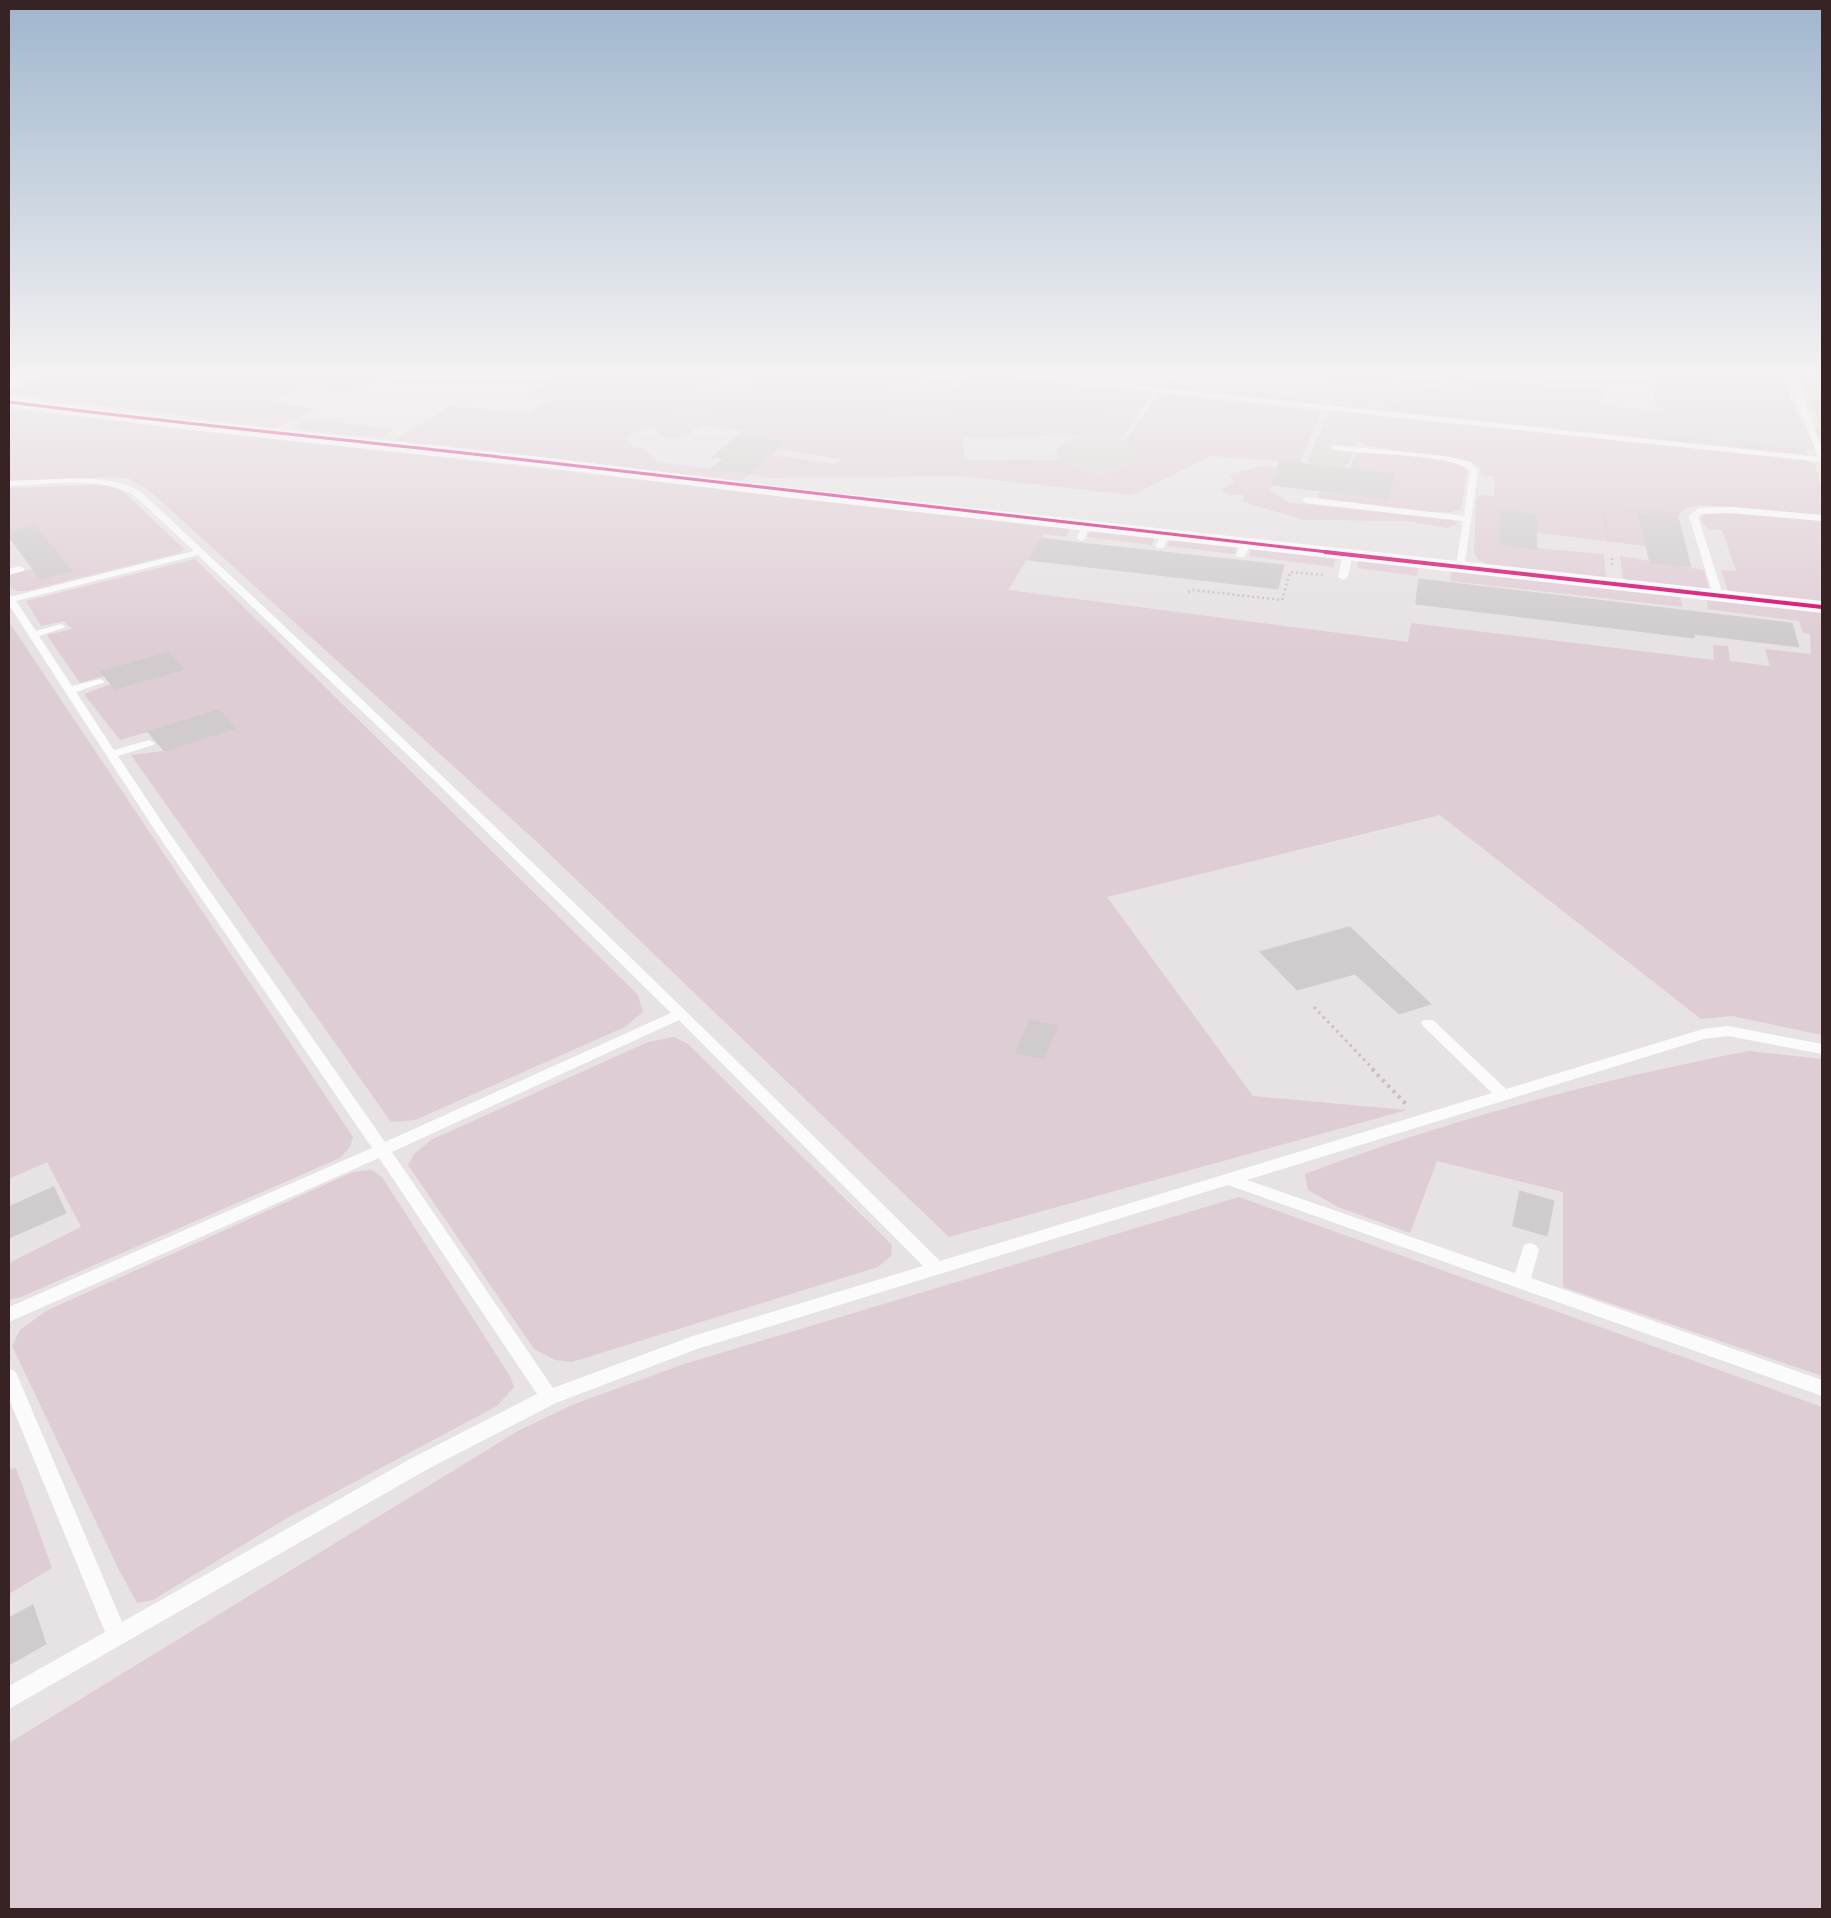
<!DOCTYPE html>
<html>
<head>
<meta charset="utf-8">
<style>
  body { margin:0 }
  #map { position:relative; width:1831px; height:1918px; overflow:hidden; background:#e7e2e3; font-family:"Space Grotesk",sans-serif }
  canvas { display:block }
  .frame { position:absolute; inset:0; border:10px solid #372323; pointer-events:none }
</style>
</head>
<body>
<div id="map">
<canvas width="1831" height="1918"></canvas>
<div class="frame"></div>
</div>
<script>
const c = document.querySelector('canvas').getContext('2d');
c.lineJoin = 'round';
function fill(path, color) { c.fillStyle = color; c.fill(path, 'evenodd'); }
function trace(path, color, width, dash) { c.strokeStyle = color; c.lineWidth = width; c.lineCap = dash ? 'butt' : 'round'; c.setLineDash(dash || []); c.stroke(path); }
const green = new Path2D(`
  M 39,376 L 386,376 L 348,394 L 306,390 L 274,399 L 284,404 L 316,409 L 276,428 L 9,394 L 9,390 Z
  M 555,376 L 720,376 L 653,427 L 641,429 L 625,438 L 633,447 L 644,448 L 658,462 L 750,474 L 772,455 L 835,464 L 842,459 L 778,450 L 787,442 L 738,436 L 744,431 L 697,424 L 759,376 L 927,376 L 912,390 L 897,393 L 886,402 L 900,410 L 898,412 C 916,414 939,416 953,402 L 950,397 L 954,395 L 949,393 L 966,376 L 1002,376 L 1125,389 L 1092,435 L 963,438 L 965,460 L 1071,459 L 1084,463 L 1102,465 L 1117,463 L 1127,458 L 1128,454 L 1121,447 L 1159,393 L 1322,411 L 1299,463 L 1211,456 L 1132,495 L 958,476 L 769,478 L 750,474 L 742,481 L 395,440 L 449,406 L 529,413 L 548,400 L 521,397 Z
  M 1289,376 L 1399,376 C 1386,394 1308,385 1289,376 Z
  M 1447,376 L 1602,389 L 1605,396 C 1599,402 1594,405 1585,407 C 1560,410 1463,401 1444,386 Z
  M 1654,376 L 1782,376 L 1804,431 C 1767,428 1683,428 1655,405 Z
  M 1799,376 L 1819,376 L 1822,384 L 1822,430 Z
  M 1194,383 L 1301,394 L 1326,405 L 1165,389 L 1171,385 Z
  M 1400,405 L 1804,445 L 1808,455 L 1365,409 Z
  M 9,409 L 1071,528 L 1066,537 L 1043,534 L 1008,590 L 1408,642 L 1411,623 L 1714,660 L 1713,645 L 1728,646 L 1730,661 L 1770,666 L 1765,649 L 1811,654 L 1810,634 L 1803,633 L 1799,621 L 1708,609 L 1706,597 L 1822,611 L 1822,1035 L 1732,1016 L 1701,1019 L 1440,815 L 1107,897 L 1253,1096 L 1407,1110 L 949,1237 L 537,842 L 152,493 L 130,479 L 113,477 L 9,481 Z
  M 1366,415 L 1803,459 L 1815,464 L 1822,491 L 1822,515 L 1703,505 C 1693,506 1683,507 1678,517 L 1640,513 L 1646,546 L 1537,533 L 1536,514 L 1501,510 L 1500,545 L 1604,554 L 1606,577 L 1487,564 L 1478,560 L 1474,553 L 1476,499 L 1481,495 L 1494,496 L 1495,477 L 1481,475 L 1479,466 L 1461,459 L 1366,446 L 1358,440 L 1361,418 Z
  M 309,419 L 395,429 L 381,438 L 292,429 Z
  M 1364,452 L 1452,460 L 1463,465 L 1467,471 L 1461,510 L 1450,512 L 1430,512 L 1317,500 L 1319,492 L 1389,498 L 1394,474 L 1350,469 L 1355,454 Z
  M 1264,466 L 1277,467 L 1271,485 L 1271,491 L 1289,502 L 1452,520 L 1459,523 L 1447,528 L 1406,521 L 1304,520 L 1243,502 L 1244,495 L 1229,495 L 1220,490 L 1234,482 L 1229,474 Z
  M 93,485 L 109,486 L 123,491 L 184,549 L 180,553 L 27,591 L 16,591 L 11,588 L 9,575 L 32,569 L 72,571 L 36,526 L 9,532 L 9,488 Z
  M 1715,512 L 1822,521 L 1822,602 L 1728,591 L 1721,570 L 1736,571 L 1722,530 L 1708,529 L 1701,521 L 1703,514 Z
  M 1091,529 L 1155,536 L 1152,545 L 1087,537 Z
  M 1171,537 L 1237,545 L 1235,554 L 1167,546 Z
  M 1252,547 L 1336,557 L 1333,567 L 1249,556 Z
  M 1620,556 L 1704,570 L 1709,589 L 1623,579 Z
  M 195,559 L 638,995 L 643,1012 L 625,1027 L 415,1120 L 391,1122 L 131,755 L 164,751 L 148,732 L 120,740 L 84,694 L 111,684 L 104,676 L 80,683 L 47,635 L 72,629 L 64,621 L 41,626 L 26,601 Z
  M 1359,559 L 1418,567 L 1417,576 L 1357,568 Z
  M 1451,571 L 1680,597 L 1683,607 L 1450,581 Z
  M 9,622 L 353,1137 L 350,1147 L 340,1158 L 21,1297 L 9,1300 L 9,1263 L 81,1227 L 47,1162 L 9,1179 Z
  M 674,1037 L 688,1044 L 892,1245 L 891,1256 L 878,1267 L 572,1362 L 555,1360 L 534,1349 L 408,1165 L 414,1154 L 431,1140 L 648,1042 Z
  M 1749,1051 L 1822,1059 L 1822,1376 L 1563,1287 L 1563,1192 L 1437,1161 L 1410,1233 L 1338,1207 L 1308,1190 L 1305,1174 C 1448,1120 1598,1080 1749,1051 Z
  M 372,1170 L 382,1177 L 510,1376 L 514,1387 L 497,1406 L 287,1518 L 153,1600 L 137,1603 L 119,1570 L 12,1346 L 20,1330 L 46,1311 L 353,1172 Z
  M 1239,1197 L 1822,1407 L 1822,1909 L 9,1909 L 9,1743 L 518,1431 L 572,1405 L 681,1365 Z
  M 16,1468 L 52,1568 L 9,1594 L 9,1469 Z`);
const taxiway = new Path2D(`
  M 717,376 L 758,376 L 753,384 L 688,435 L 674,439 L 660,435 L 654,427 L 660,419 Z
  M 1128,376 L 1165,376 L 1121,440 C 1130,443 1135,446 1139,455 C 1120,482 1073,479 1055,453 C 1069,433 1069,444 1083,435 C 1092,429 1120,387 1128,376 Z
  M 1186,376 L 1314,376 L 1822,427 L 1822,451 L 1371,404 L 1350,460 L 1344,469 L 1329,473 L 1314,469 L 1308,460 L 1334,401 L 1204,387 L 1191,384 Z
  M 922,384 L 953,390 L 960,403 C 944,427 896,428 879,404 L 890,389 Z`);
const building = new Path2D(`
  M 738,436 L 786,442 L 750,474 L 710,469 L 723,459 L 712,457 Z
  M 1280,461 L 1299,463 L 1394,474 L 1389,499 L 1271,485 Z
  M 1501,510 L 1536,514 L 1537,549 L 1500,545 Z
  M 1639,513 L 1678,517 L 1691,567 L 1652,563 L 1649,559 Z
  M 36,526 L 72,571 L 40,579 L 9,537 L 9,532 Z
  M 1041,538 L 1081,543 L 1284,565 L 1278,589 L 1028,560 Z
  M 1419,579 L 1792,623 L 1799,647 L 1694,634 L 1694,638 L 1416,604 Z
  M 168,653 L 184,669 L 115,689 L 101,672 Z
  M 219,710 L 236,728 L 164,751 L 148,732 Z
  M 1350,927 L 1431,1004 L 1399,1014 L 1355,974 L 1297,990 L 1260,952 Z
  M 1030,1020 L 1057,1026 L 1044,1059 L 1016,1053 Z
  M 54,1187 L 66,1213 L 9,1238 L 9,1207 Z
  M 1520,1191 L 1554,1201 L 1547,1236 L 1513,1226 Z
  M 33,1605 L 46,1644 L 9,1665 L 9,1618 Z`);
const pathFar3 = new Path2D(`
  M 1608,541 L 1604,516 L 1636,510 L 1678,514`);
const pathFar2 = new Path2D(`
  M 1612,558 L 1612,565
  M 1188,592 L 1193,590 L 1282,600 L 1290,572 L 1325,575`);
const pathFar1 = new Path2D(`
  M 1314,1007 L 1374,1070`);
const path = new Path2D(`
  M 1372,1069 L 1407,1105`);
const service = new Path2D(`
  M 20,376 L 30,376 L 9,385 L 9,381 Z
  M 1025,376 L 1049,376 L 1818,457 L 1787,376 L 1795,376 L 1822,448 L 1822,462 L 1029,378 Z
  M 1334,445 L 1445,456 L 1471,462 L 1478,471 L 1464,568 L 1456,566 L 1463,521 L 1306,503 L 1302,500 L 1306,497 L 1464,516 L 1470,471 C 1454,453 1359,455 1331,449 L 1330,447 Z
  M 57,479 C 86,478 114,478 140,491 C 412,744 677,1000 940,1261 L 1492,1093 L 1423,1026 L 1421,1023 L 1423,1020 L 1433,1020 L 1506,1089 L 1703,1029 L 1728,1026 L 1822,1044 L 1822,1054 L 1728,1036 L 1704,1039 L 1247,1180 L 1515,1273 L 1524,1245 L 1530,1243 L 1536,1245 L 1539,1250 L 1531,1278 L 1822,1380 L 1822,1396 L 1228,1185 L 697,1349 L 556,1403 L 426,1470 L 9,1709 L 9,1686 L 105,1632 L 9,1399 L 9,1369 L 16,1372 L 18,1377 L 122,1622 L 412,1458 L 537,1394 L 379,1158 L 9,1322 L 9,1307 L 372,1148 L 156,832 L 9,605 L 9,595 L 13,596 L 194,551 L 134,495 C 96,475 50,485 9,486 L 9,481 ZM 198,555 L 436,782 L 671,1013 L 385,1142 L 168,831 L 118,756 L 153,745 L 155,743 L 149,740 L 114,750 L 76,692 L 105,682 L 100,679 L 72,686 L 39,636 L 66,627 L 61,624 L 36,631 L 16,601 ZM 679,1020 L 923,1266 L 693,1336 L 553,1388 L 392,1152 Z
  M 1732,507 L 1822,515 L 1822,521 L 1732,513 L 1701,514 L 1698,517 L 1723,595 L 1718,598 L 1713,595 L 1689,516 L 1699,508 Z
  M 1083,523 L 1090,525 L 1085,538 L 1081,541 L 1077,538 Z
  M 1164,531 L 1171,533 L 1163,548 L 1157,548 L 1155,546 Z
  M 1244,540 L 1252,542 L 1244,557 L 1238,557 L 1236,555 Z
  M 1348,550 L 1353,553 L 1348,577 L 1343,580 L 1338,577 L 1343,553 Z
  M 20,566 L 25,569 L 23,571 L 9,575 L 9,569 Z`);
const minor = new Path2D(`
  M 9,398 L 189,420 L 541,457 L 792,488 L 1822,601 L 1822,613 L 792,498 L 541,467 L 189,430 L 9,406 Z`);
const cyclewayFar1 = new Path2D(`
  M 9,402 C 187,425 365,441 543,462 C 807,493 1071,524 1336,553`);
const cycleway = new Path2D(`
  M 1325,552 L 1822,607`);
fill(green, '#dfcdd5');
fill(taxiway, '#d8d4d4');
fill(building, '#d0cbcc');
trace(building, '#d0cbcc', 1);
trace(pathFar3, '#c7c0c0', 2, [1, 2.5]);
trace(pathFar2, '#c7c0c0', 2.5, [2, 3]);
trace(pathFar1, '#c7c0c0', 3, [2.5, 4]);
trace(path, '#c7c0c0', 4, [3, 4.5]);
fill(service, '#fbfbfb');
fill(minor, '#fbfbfb');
trace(cyclewayFar1, '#d6006c', 3);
trace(cycleway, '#d6006c', 4);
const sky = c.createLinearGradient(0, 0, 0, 644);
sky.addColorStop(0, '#9fb6ce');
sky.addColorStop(0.58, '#f4f2f2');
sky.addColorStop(1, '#f4f2f200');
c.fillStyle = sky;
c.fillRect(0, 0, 1831, 644);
</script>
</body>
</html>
